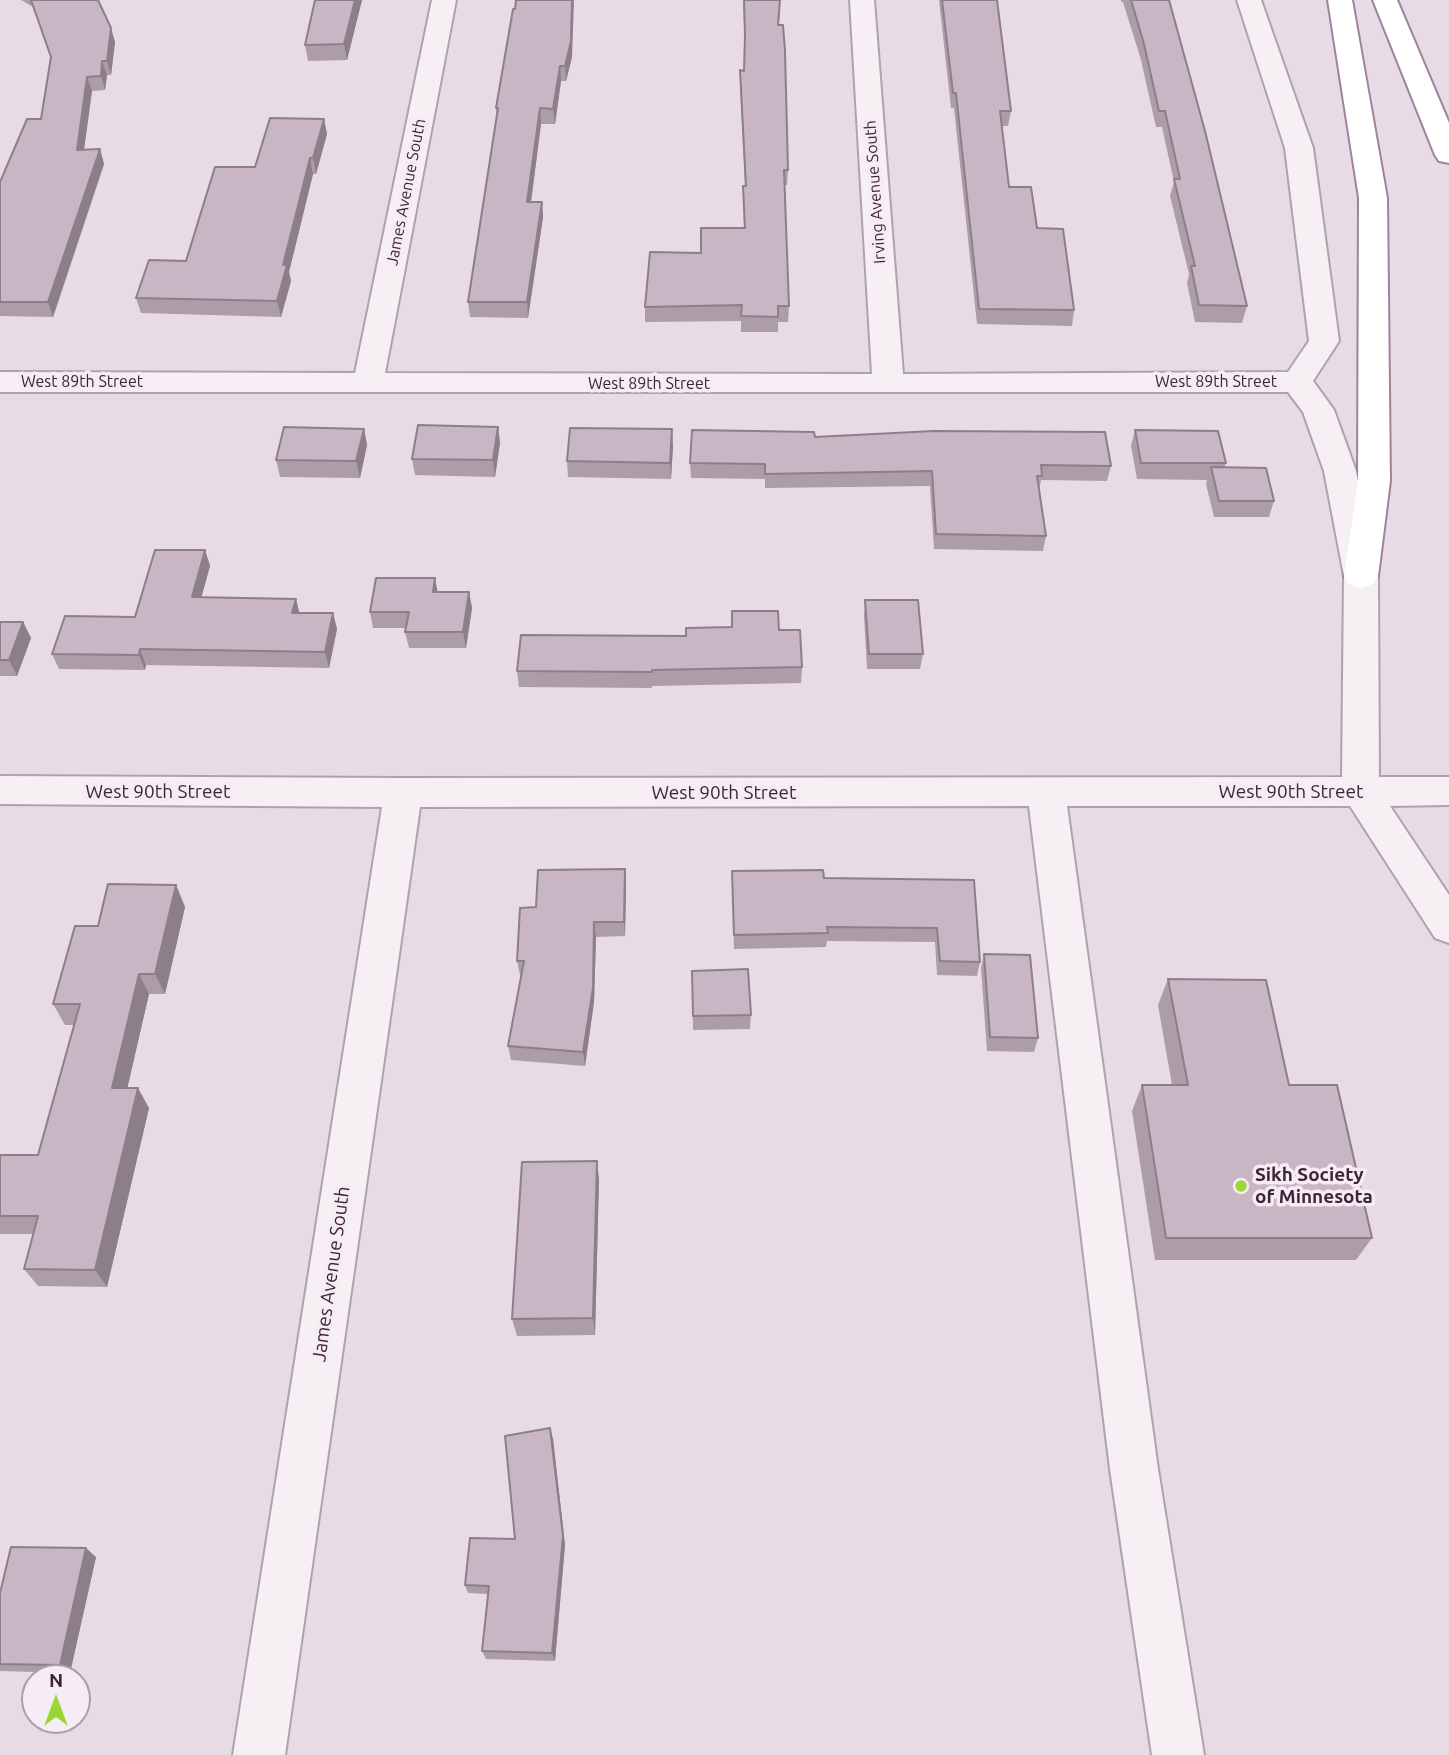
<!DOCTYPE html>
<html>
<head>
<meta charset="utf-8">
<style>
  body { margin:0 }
  #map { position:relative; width:1449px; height:1755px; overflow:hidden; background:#e7dce6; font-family:Ubuntu,sans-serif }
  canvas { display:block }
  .north { position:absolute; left:21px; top:1664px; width:70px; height:70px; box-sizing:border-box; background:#f5ecf4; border:2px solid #ac9caa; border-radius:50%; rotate:0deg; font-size:19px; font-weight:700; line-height:28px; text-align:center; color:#3f253a }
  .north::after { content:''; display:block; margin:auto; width:24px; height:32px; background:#99d737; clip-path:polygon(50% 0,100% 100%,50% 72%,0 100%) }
</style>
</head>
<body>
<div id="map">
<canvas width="1449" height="1755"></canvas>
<div class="north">N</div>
</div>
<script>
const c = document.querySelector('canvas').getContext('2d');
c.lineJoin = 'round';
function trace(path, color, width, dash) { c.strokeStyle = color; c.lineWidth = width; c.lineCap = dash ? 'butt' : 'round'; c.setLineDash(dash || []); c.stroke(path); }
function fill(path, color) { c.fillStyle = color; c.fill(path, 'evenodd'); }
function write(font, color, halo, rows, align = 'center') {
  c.font = font + ' Ubuntu,sans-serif'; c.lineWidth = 7; c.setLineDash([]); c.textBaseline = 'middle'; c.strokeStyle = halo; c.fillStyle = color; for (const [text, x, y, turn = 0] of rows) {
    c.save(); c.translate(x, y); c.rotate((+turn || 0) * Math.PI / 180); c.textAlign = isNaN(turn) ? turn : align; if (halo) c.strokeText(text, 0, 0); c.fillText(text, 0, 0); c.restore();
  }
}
const minor = new Path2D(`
  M 432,0 L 456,0 L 385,373 L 872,374 L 850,0 L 874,0 L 903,374 L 1288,372 L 1309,341 L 1285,148 L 1237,0 L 1261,0 L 1313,148 L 1339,341 L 1313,381 L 1334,410 L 1356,471 L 1378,576 L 1379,777 L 1449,777 L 1449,805 L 1390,806 L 1449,895 L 1449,943 L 1435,938 L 1350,806 L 1067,806 L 1158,1469 L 1204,1755 L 1152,1755 L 1110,1469 L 1029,806 L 420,807 L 285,1755 L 233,1755 L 382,807 L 0,804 L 0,776 L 403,778 L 1342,777 L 1344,576 L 1324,471 L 1303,412 L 1288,392 L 0,392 L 0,372 L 355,373 Z`);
const highway = new Path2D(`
  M 1328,0 L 1352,0 L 1387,198 L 1390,481 L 1378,576 L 1373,584 L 1361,588 L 1349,584 L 1344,576 L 1358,481 L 1359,198 Z
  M 1373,0 L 1397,0 L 1449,123 L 1449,163 L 1439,161 L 1435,155 Z`);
const wall = new Path2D(`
  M 21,0 L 98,0 L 115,42 L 111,75 L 107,75 L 105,90 L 92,91 L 84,149 L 100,149 L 104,164 L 53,317 L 0,316 L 0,182 L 41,119 L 51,58 L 33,7 Z
  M 315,0 L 362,0 L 347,60 L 308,61 L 305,45 Z
  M 743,0 L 780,0 L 779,25 L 788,170 L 787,185 L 784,185 L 789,306 L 788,322 L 778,322 L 778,332 L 741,332 L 741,321 L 645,322 L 645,307 L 701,253 L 744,228 L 743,186 L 745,186 L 740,86 L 740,70 L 744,71 L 745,45 Z
  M 939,0 L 997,0 L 1011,111 L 1008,126 L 1002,126 L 1009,187 L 1037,228 L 1074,310 L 1072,326 L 977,324 L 954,108 L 951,108 Z
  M 1121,0 L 1169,0 L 1247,306 L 1242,323 L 1195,322 L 1187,283 L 1189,274 L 1170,196 L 1174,182 L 1162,127 L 1156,127 L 1141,60 L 1123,2 L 1121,2 Z
  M 572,57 L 566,81 L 561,81 L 555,124 L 541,124 L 531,202 L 542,202 L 543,217 L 528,318 L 470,317 L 468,302 L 497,117 L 496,108 Z
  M 324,119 L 327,134 L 316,174 L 313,174 L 289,272 L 291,281 L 281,317 L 141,313 L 136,298 L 186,261 L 255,167 Z
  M 498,427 L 500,443 L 495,477 L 415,475 L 412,459 Z
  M 364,429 L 367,445 L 360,478 L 280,477 L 276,460 Z
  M 1135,430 L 1226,463 L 1224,468 L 1274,501 L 1269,517 L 1214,517 L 1206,484 L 1207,480 L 1137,479 L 1131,446 Z
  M 815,437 L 1111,466 L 1107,481 L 1041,480 L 1039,491 L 1046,536 L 1043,551 L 934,549 L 930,486 L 765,488 L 765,479 L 691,478 L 690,463 Z
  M 673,446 L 671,479 L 568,477 L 567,461 Z
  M 205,550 L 210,566 L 201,598 L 299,613 L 333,613 L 337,629 L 329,668 L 146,665 L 145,670 L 59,669 L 52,654 L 135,617 Z
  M 438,592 L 469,592 L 472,608 L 466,648 L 409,648 L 405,632 L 406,628 L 373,628 L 370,612 Z
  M 865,600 L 923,654 L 920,669 L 867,669 L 864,616 Z
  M 732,611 L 779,630 L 802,667 L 801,683 L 652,686 L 652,688 L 519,687 L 517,671 L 686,636 L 732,627 Z
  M 0,622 L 23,622 L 31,638 L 17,676 L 0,676 Z
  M 625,869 L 626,884 L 625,936 L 596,937 L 594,1002 L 585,1066 L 511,1060 L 508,1046 L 521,975 L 520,975 L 517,961 L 536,907 Z
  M 824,878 L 974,880 L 980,962 L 977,976 L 937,975 L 935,942 L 827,941 L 826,947 L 734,949 L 732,886 Z
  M 176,885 L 185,907 L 165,994 L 149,994 L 127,1088 L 149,1108 L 107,1287 L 38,1286 L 24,1269 L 33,1234 L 0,1234 L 0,1155 L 38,1155 L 74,1025 L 65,1025 L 53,1004 L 98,926 Z
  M 984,954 L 1038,1038 L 1034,1052 L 987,1051 L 981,968 Z
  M 692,971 L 751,1015 L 750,1029 L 693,1030 Z
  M 1168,979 L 1289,1085 L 1372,1238 L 1356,1260 L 1155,1260 L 1132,1111 L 1142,1085 L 1172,1085 L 1158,1005 Z
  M 599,1179 L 595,1335 L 517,1336 L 512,1319 Z
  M 550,1428 L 553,1439 L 565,1545 L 555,1661 L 486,1659 L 482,1651 L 488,1594 L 468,1593 L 465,1585 L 515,1539 Z
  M 96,1557 L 70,1673 L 0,1671 L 0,1593 Z`);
const shadedWall = new Path2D(`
  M 355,0 L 362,0 L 347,60 L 344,44 Z
  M 572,0 L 574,0 L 572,57 L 566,81 L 565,66 Z
  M 111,28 L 115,42 L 111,75 L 107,61 Z
  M 102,61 L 107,75 L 105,90 L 101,76 Z
  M 560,66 L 561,81 L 555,124 L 553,109 Z
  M 87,77 L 92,91 L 82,164 L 77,150 Z
  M 540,108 L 541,124 L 529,217 L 527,202 Z
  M 324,119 L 327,134 L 316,174 L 313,158 Z
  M 100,149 L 104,164 L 53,317 L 48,302 Z
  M 310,158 L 313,174 L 289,272 L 291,281 L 281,317 L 277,301 L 283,265 Z
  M 542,202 L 543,217 L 528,318 L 527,302 Z
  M 498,427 L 500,443 L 495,477 L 493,460 Z
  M 364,429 L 367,445 L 360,478 L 356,461 Z
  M 672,429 L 673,446 L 671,479 L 670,463 Z
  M 205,550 L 210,566 L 197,613 L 192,597 Z
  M 435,578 L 438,594 L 433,592 Z
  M 469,592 L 472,608 L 466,648 L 463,632 Z
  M 296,599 L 300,615 L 292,613 Z
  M 333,613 L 337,629 L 329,668 L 325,652 Z
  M 23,622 L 31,638 L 17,676 L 9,660 Z
  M 140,649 L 146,665 L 145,670 L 139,655 Z
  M 625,869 L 626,884 L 625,936 L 624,922 Z
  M 176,885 L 185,907 L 165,994 L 155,974 Z
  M 594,922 L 596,937 L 594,1002 L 585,1066 L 583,1052 Z
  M 139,974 L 149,994 L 123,1107 L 112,1088 Z
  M 138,1088 L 149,1108 L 107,1287 L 95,1270 Z
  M 597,1161 L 599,1179 L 595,1335 L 593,1318 Z
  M 550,1428 L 553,1439 L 565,1545 L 555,1661 L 552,1653 Z
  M 86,1548 L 96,1557 L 70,1673 L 60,1665 Z`);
const building = new Path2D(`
  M 31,0 L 98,0 L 111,28 L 107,61 L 102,61 L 101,76 L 87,77 L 77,150 L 100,149 L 48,302 L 0,302 L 0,182 L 27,119 L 41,119 L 51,57 Z
  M 315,0 L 355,0 L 344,44 L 305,45 Z
  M 516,0 L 572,0 L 571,41 L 565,66 L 560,66 L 553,109 L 540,108 L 527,202 L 542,202 L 527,302 L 468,302 L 498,108 L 496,108 L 513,9 L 515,9 Z
  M 744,0 L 780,0 L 778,25 L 783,25 L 785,51 L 788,170 L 784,170 L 789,306 L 778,306 L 778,317 L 741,316 L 742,305 L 645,307 L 650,252 L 701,253 L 701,228 L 745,228 L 743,186 L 746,186 L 740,70 L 744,71 L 745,35 Z
  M 942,0 L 997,0 L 1011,111 L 1000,111 L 1009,187 L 1031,187 L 1037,228 L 1063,229 L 1074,310 L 979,309 L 956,93 L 953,93 Z
  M 1131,0 L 1169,0 L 1205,131 L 1247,306 L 1199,305 L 1191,266 L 1195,266 L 1174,179 L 1180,179 L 1165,111 L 1159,111 L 1144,44 Z
  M 270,118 L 324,119 L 313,158 L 310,158 L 283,265 L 287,265 L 277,301 L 136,298 L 149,260 L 186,261 L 215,167 L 255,167 Z
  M 418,425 L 498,427 L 493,460 L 412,459 Z
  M 284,427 L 364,429 L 356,461 L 276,460 Z
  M 570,428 L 672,429 L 670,463 L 567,461 Z
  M 692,430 L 814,432 L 815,437 L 934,431 L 1105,432 L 1111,466 L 1041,465 L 1042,476 L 1037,476 L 1046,536 L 936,534 L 932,471 L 765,474 L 765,464 L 690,463 Z
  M 1135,430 L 1218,431 L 1226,463 L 1141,463 Z
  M 1211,467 L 1266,468 L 1274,501 L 1219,501 Z
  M 155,550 L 205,550 L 192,597 L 296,599 L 292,613 L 333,613 L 325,652 L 140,649 L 139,655 L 52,654 L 65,616 L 135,617 Z
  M 376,578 L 435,578 L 433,592 L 469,592 L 463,632 L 405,632 L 409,612 L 370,612 Z
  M 865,600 L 918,600 L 923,654 L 869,654 Z
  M 732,611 L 778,611 L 779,630 L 800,630 L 802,667 L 652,670 L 652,672 L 517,671 L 521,635 L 686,636 L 686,628 L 732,627 Z
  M 0,622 L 23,622 L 9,660 L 0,660 Z
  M 625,869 L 624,922 L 594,922 L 593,988 L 583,1052 L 508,1046 L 524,961 L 517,961 L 520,908 L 536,907 L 538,870 Z
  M 823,870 L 824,878 L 974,880 L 980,962 L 940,961 L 937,928 L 827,927 L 828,933 L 734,935 L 732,871 Z
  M 108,884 L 176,885 L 155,974 L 139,974 L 112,1088 L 138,1088 L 95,1270 L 24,1269 L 38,1216 L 0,1216 L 0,1155 L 38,1155 L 80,1004 L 53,1004 L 75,926 L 98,926 Z
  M 984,954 L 1030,955 L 1038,1038 L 990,1037 Z
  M 748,969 L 751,1015 L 693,1016 L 692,971 Z
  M 1168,979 L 1266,980 L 1289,1085 L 1337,1085 L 1372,1238 L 1166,1238 L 1142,1085 L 1188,1085 Z
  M 597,1161 L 593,1318 L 512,1319 L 522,1162 Z
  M 550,1428 L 563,1536 L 552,1653 L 482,1651 L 489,1586 L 465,1585 L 470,1538 L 515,1539 L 505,1436 Z
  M 11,1547 L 86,1548 L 60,1665 L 0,1664 L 0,1593 Z`);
const markers = [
  [1241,1186,7,"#99d737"]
];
const farStreetnames = [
  ["James Avenue South",406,192,-79],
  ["Irving Avenue South",875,192,-94],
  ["West 89th Street",82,382],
  ["West 89th Street",1216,382],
  ["West 89th Street",649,384]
];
const streetNames = [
  ["West 90th Street",158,792],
  ["West 90th Street",1291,792],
  ["West 90th Street",724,793],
  ["James Avenue South",331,1274,-82]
];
const poiNames = [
  ["Sikh Society",1255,1175],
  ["of Minnesota",1255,1197]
];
trace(minor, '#b1a1af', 4);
trace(highway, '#9f839b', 4);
fill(minor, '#f6eff4');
fill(highway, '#fff');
fill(wall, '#ac9da9');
fill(shadedWall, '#8c7f8a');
fill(building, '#c8b6c5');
trace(building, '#8c7f8a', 2);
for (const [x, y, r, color] of markers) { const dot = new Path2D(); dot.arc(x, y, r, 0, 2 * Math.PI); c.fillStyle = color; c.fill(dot); trace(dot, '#f5ecf4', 2.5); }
write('16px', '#3f253a', '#f5ecf4', farStreetnames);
write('19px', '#3f253a', '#f5ecf4', streetNames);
write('bold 19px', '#3f253a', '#f5ecf4', poiNames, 'left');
</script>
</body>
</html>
